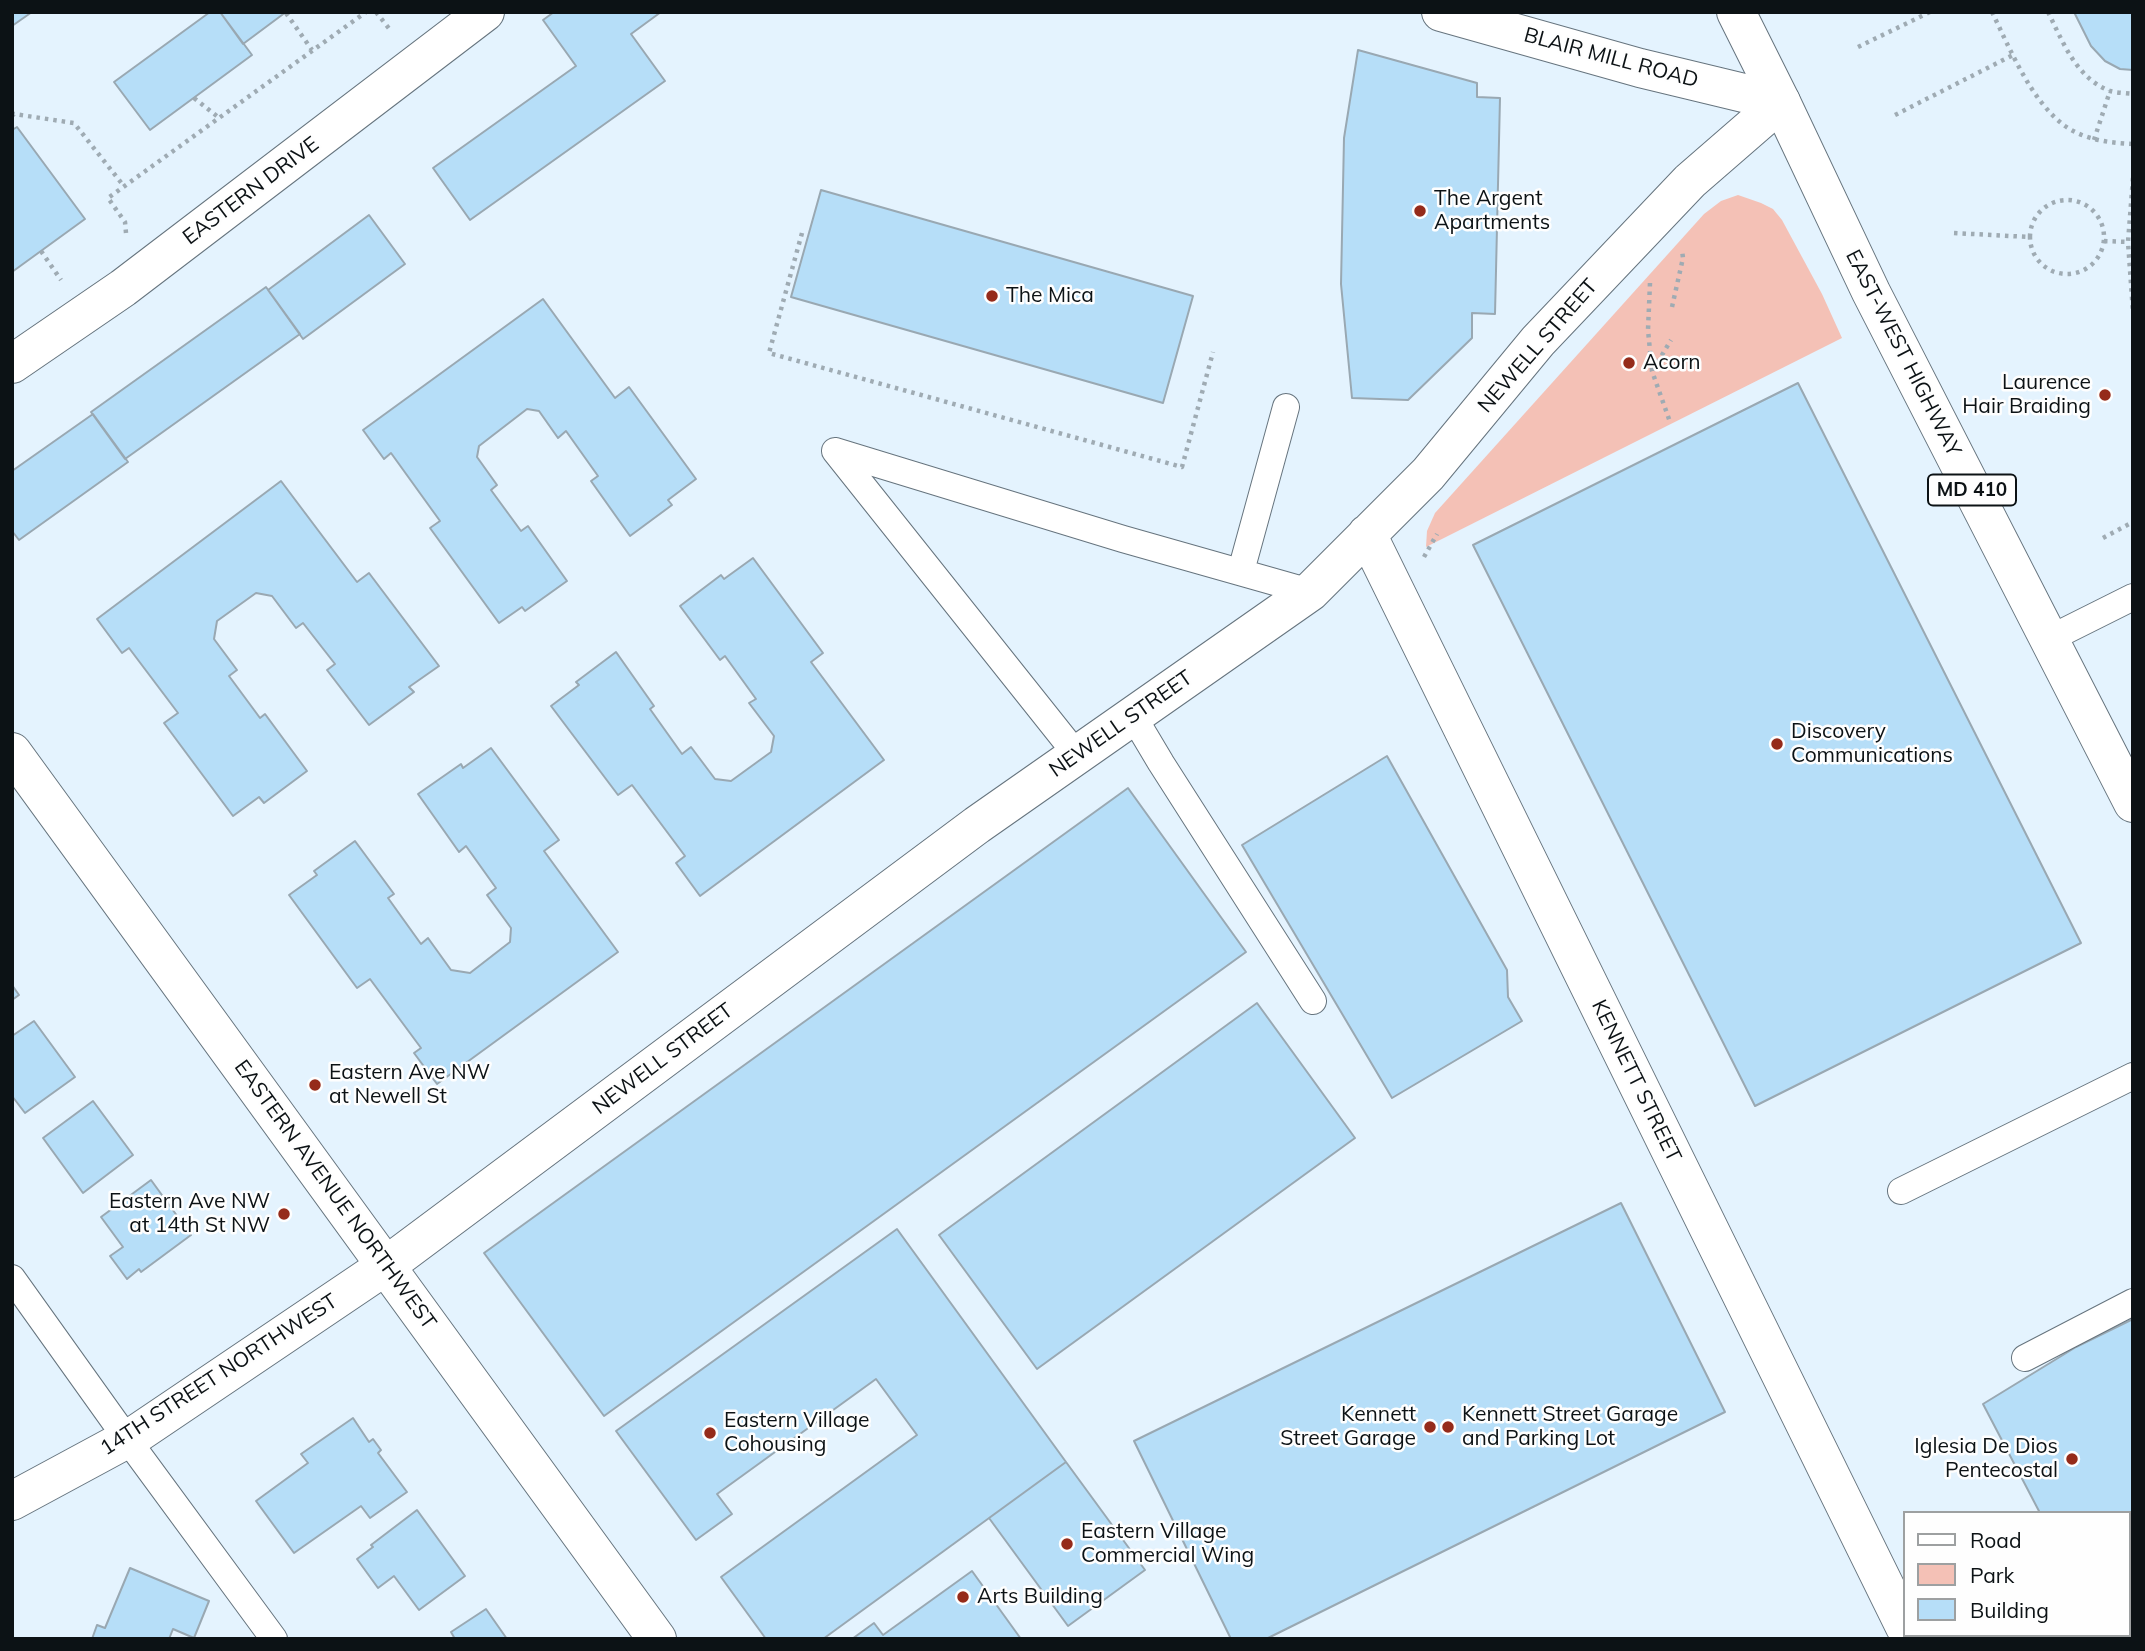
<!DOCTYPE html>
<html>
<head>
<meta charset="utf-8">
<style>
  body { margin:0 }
  #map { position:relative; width:2145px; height:1651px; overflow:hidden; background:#e4f3fe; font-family:Mulish,sans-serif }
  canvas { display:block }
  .frame { position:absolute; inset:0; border:14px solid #0c1215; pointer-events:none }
  .legend { position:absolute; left:1903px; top:1511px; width:228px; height:126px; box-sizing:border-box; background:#fefefe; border:2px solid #9da0a1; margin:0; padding:9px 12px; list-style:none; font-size:21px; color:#0c1215 }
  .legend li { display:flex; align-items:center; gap:14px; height:35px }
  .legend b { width:35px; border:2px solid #9da0a1 }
</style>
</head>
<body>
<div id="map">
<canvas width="2145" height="1651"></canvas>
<div class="frame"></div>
<ul class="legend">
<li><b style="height:9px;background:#fff"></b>Road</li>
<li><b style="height:19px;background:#f4c1b6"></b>Park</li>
<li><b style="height:19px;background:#b6def8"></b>Building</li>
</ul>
</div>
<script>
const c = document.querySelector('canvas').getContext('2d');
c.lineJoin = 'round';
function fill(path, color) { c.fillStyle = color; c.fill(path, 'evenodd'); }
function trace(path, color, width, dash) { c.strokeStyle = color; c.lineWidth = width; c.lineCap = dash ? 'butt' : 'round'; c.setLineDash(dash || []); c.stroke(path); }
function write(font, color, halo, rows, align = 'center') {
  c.font = font + ' Mulish,sans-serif'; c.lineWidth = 5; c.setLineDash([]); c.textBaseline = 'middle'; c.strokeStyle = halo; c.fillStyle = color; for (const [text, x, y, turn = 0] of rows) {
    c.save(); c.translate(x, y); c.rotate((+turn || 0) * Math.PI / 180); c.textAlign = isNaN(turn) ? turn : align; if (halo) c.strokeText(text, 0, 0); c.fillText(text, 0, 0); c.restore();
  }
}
const green = new Path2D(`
  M 1738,195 L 1761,203 L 1773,209 L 1782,220 L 1822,294 L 1842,338 L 1426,547 L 1427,531 L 1435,513 L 1704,214 L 1721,201 Z`);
const building = new Path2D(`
  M 12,12 L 32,12 L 12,26 Z
  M 210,12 L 220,12 L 252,55 L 150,130 L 114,82 Z
  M 220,12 L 286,12 L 243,44 Z
  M 554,12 L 661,12 L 631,34 L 665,81 L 470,220 L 433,168 L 576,66 L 543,20 Z
  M 2074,12 L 2133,12 L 2133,70 L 2120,69 L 2105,61 L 2091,46 Z
  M 1358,50 L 1477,83 L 1477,97 L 1500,98 L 1495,314 L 1472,313 L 1472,338 L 1408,400 L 1352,398 L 1341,284 L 1344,138 Z
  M 17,127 L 85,219 L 12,272 L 12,130 Z
  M 821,190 L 1193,296 L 1163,403 L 791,297 Z
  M 369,215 L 405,264 L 303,339 L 268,290 Z
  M 266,287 L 300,334 L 125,459 L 91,412 Z
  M 543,299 L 615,398 L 629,387 L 696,479 L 668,500 L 672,505 L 630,536 L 591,481 L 598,476 L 566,431 L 558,438 L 539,411 L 527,409 L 479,446 L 477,457 L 497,485 L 491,490 L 521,531 L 528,526 L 567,581 L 525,611 L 522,607 L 499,623 L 430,528 L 440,521 L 391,453 L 384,459 L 363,430 Z
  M 1798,383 L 2081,943 L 1755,1106 L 1473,545 Z
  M 93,414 L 128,462 L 19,540 L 12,531 L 12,471 Z
  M 281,481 L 357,582 L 369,573 L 439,666 L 409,687 L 414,692 L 369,725 L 327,670 L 335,664 L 303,623 L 296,628 L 272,596 L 256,593 L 217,621 L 214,639 L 237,670 L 229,676 L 260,718 L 265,714 L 307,771 L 264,803 L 259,797 L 233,816 L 164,723 L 178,713 L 129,648 L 122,653 L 97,619 Z
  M 753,558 L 823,653 L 811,662 L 884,760 L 700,896 L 676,863 L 685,856 L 632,785 L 618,795 L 551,706 L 579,685 L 576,682 L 616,652 L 654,706 L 650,709 L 682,754 L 691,747 L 715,779 L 731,781 L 771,752 L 774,736 L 749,703 L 756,699 L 725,656 L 720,660 L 680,606 L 721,575 L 724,579 Z
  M 491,748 L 559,840 L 544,851 L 618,952 L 437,1084 L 414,1053 L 421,1048 L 370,979 L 357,988 L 289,895 L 317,875 L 314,871 L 355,841 L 394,894 L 388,898 L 421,944 L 428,938 L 451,970 L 470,973 L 510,942 L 511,928 L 487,895 L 496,888 L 466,846 L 459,852 L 418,794 L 461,764 L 463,768 Z
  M 1387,756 L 1507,970 L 1508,997 L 1522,1021 L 1392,1098 L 1242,845 Z
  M 1128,788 L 1246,952 L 604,1416 L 484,1253 Z
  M 12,985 L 19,995 L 12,1000 Z
  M 1257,1003 L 1355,1138 L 1037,1369 L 939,1235 Z
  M 34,1021 L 75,1077 L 25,1113 L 12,1096 L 12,1036 Z
  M 93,1101 L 133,1155 L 83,1193 L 43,1138 Z
  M 151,1180 L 191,1235 L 141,1272 L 139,1269 L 127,1279 L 110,1256 L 123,1247 L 101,1217 Z
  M 1621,1203 L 1725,1412 L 1266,1639 L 1231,1639 L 1134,1441 Z
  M 897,1229 L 1066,1462 L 823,1639 L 766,1639 L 721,1577 L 917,1435 L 876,1379 L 717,1494 L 732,1514 L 696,1540 L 616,1431 Z
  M 2133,1319 L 2133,1546 L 2129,1549 L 2129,1513 L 2040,1513 L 1983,1404 L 2076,1347 Z
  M 353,1418 L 369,1442 L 373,1439 L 381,1450 L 378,1453 L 407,1492 L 370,1518 L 361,1506 L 294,1553 L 256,1501 L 308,1463 L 301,1454 Z
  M 1066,1462 L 1145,1570 L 1068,1626 L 989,1518 Z
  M 417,1510 L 465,1576 L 419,1610 L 394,1576 L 378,1588 L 357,1559 L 373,1547 L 371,1545 Z
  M 130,1568 L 209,1601 L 194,1638 L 173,1629 L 169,1639 L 92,1639 L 97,1625 L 105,1628 Z
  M 972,1571 L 1021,1639 L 852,1639 L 874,1623 L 883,1635 Z
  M 486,1609 L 507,1639 L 455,1639 L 451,1632 Z`);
const path = new Path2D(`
  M 376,12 L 391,31
  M 1992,12 C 2010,49 2031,101 2065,126 C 2085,140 2110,143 2133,144
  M 2048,12 C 2063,42 2076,78 2110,91 C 2117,93 2126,93 2133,94
  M 286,13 L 312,50
  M 1858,47 L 1930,12
  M 194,98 L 218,117
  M 1895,115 L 2013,55
  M 12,116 L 14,114 L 74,123 L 123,185
  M 2094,140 L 2110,91
  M 2133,178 L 2128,242 L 2133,312
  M2030 237a37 37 0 1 1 74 0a37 37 0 1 1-74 0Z
  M 126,233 L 125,222 L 108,198 L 366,12
  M 802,233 L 769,353 L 1182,467 L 1213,352
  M 1954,233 L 2029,237
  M 2104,241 L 2128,242
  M 41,251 L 61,280
  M 1650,283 L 1648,330 L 1652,371 L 1670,422
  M 1672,307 L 1683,258 L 1682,250
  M 1653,370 L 1671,340
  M 2103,538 L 2133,522
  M 1424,557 L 1437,534`);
const service = new Path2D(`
  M 835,451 L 1123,539 L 1310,592
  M 835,451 L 1077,755
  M 1241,571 L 1286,407
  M 2049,639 L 2133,597
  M 1133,716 L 1161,763 L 1313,1001
  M 1901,1191 L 2133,1076
  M 12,1278 L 127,1439 L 274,1639
  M 2025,1358 L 2133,1302`);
const minor = new Path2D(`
  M 12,364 L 123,288 L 485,12
  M 2131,1639 L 2133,1638`);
const tertiary = new Path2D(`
  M 1441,12 L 1640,68 L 1781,102
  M 1367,534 L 1905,1627
  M 12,752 L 657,1639
  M 12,1501 L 138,1433 L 387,1265 L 977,825 L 1310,592 L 1428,474 L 1538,341 L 1690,181 L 1781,102`);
const primary = new Path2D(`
  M 1736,12 L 1781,102 L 1871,292 L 2133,803`);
const markers = [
  [1420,211,7,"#952b1a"],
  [992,296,7,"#952b1a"],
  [1629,363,7,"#952b1a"],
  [2105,395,7,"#952b1a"],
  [1777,744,7,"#952b1a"],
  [315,1085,7,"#952b1a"],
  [284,1214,7,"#952b1a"],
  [1430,1427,7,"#952b1a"],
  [1448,1427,7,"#952b1a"],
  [710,1433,7,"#952b1a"],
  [2072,1459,7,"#952b1a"],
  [1067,1544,7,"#952b1a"],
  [963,1597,7,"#952b1a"]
];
const shields = [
  [1972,490,88]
];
const shieldNames = [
  ["MD 410",1972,490]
];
const streetNames = [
  ["BLAIR MILL ROAD",1611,58,15],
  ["EASTERN DRIVE",251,191,-37],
  ["NEWELL STREET",1538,346,-49],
  ["EAST-WEST HIGHWAY",1903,353,63],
  ["NEWELL STREET",1121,724,-35],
  ["NEWELL STREET",663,1059,-37],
  ["KENNETT STREET",1636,1081,64],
  ["EASTERN AVENUE NORTHWEST",335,1195,54],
  ["14TH STREET NORTHWEST",219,1375,-33]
];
const poiNames = [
  ["The Argent",1434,199],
  ["Apartments",1434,223],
  ["The Mica",1006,296],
  ["Acorn",1643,363],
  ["Laurence",2091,383,"right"],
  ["Hair Braiding",2091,407,"right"],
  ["Discovery",1791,732],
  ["Communications",1791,756],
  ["Eastern Ave NW",329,1073],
  ["at Newell St",329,1097],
  ["Eastern Ave NW",270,1202,"right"],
  ["at 14th St NW",270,1226,"right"],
  ["Kennett",1416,1415,"right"],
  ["Street Garage",1416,1439,"right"],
  ["Kennett Street Garage",1462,1415],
  ["and Parking Lot",1462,1439],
  ["Eastern Village",724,1421],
  ["Cohousing",724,1445],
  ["Iglesia De Dios",2058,1447,"right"],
  ["Pentecostal",2058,1471,"right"],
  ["Eastern Village",1081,1532],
  ["Commercial Wing",1081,1556],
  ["Arts Building",977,1597]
];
fill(green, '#f4c1b6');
fill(building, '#b6def8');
trace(building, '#99a8b2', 2);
trace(service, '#66747e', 28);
trace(minor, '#66747e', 40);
trace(tertiary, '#66747e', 40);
trace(primary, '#66747e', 40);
trace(path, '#9fabb3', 4.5, [3.5, 5]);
trace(service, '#fff', 26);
trace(minor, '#fff', 38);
trace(tertiary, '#fff', 38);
trace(primary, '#fff', 38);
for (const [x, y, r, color] of markers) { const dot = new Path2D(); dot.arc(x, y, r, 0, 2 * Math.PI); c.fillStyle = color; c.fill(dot); trace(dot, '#fefefe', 2.5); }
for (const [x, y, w] of shields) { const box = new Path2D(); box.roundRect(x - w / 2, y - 15.5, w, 31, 5); c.fillStyle = '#fefefe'; c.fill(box); trace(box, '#0c1215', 2); }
write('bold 19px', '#0c1215', null, shieldNames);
write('21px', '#0c1215', '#fefefe', streetNames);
write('21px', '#0c1215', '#fefefe', poiNames, 'left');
</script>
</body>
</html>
